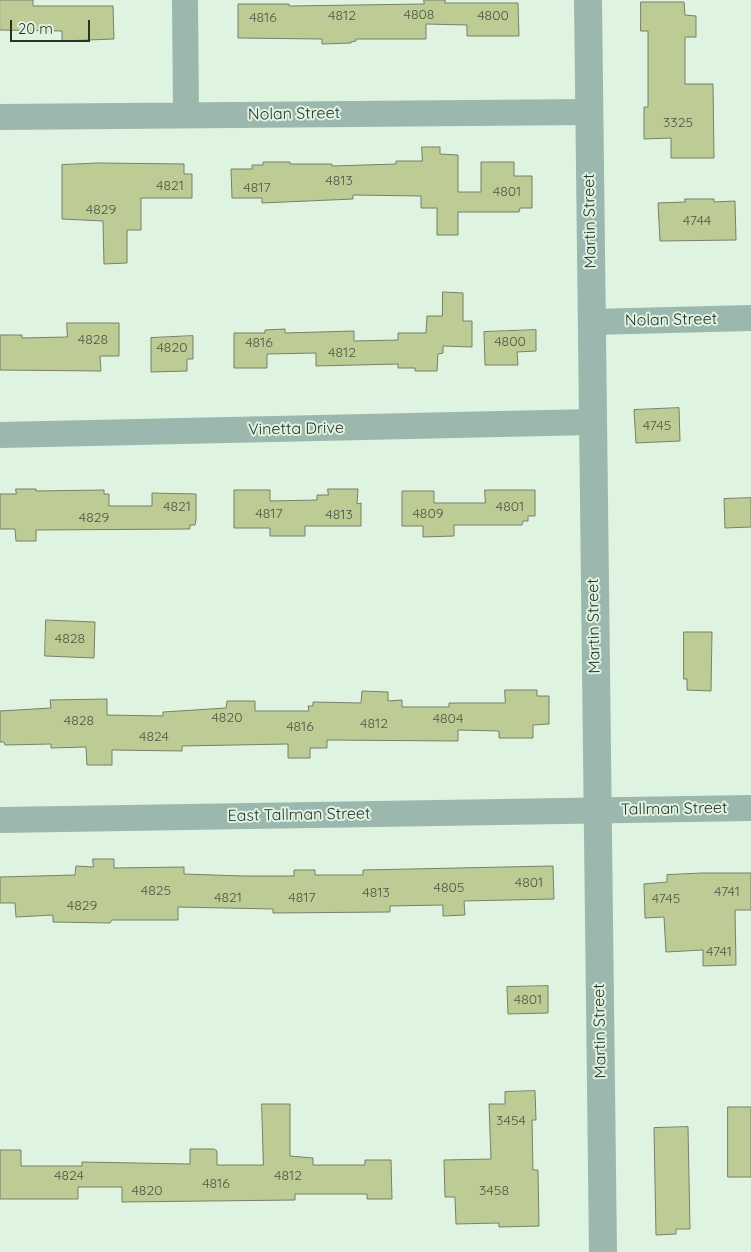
<!DOCTYPE html>
<html>
<head>
<meta charset="utf-8">
<style>
  body { margin:0 }
  #map { position:relative; width:751px; height:1252px; overflow:hidden; background:#dff4e0; font-family:Quicksand,sans-serif }
  canvas { display:block }
  .scale { position:absolute; left:10px; top:20px; width:80px; height:22px; box-sizing:border-box; border:2px solid #2a322b; border-top:0; padding-left:6px; font-size:15px; line-height:18px; white-space:nowrap; color:#2a322b; -webkit-text-stroke:4px #dff4e0; paint-order:stroke }
</style>
</head>
<body>
<div id="map">
<canvas width="751" height="1252"></canvas>
<div class="scale">20 m</div>
</div>
<script>
const c = document.querySelector('canvas').getContext('2d');
c.lineJoin = 'round';
function fill(path, color) { c.fillStyle = color; c.fill(path, 'evenodd'); }
function trace(path, color, width, dash) { c.strokeStyle = color; c.lineWidth = width; c.lineCap = dash ? 'butt' : 'round'; c.setLineDash(dash || []); c.stroke(path); }
function write(font, color, halo, rows, align = 'center') {
  c.font = font + ' Quicksand,sans-serif'; c.lineWidth = 4; c.setLineDash([]); c.textBaseline = 'middle'; c.strokeStyle = halo; c.fillStyle = color; for (const [text, x, y, turn = 0] of rows) {
    c.save(); c.translate(x, y); c.rotate((+turn || 0) * Math.PI / 180); c.textAlign = isNaN(turn) ? turn : align; if (halo) c.strokeText(text, 0, 0); c.fillText(text, 0, 0); c.restore();
  }
}
const building = new Path2D(`
  M 0,0 L 33,0 L 33,6 L 113,6 L 114,39 L 62,41 L 62,31 L 0,30 Z
  M 424,0 L 445,0 L 445,3 L 518,3 L 519,36 L 467,36 L 467,25 L 426,24 L 426,39 L 356,39 L 356,41 L 351,42 L 351,43 L 322,44 L 322,39 L 238,38 L 238,4 L 289,4 L 289,6 L 424,4 Z
  M 641,2 L 684,2 L 685,15 L 696,16 L 696,37 L 685,37 L 685,84 L 713,84 L 714,158 L 671,158 L 671,138 L 644,139 L 644,107 L 648,107 L 648,31 L 641,31 Z
  M 422,147 L 440,147 L 440,154 L 458,155 L 458,192 L 481,192 L 481,162 L 514,162 L 514,176 L 532,176 L 532,208 L 520,208 L 519,212 L 458,212 L 458,235 L 437,235 L 437,208 L 421,208 L 421,196 L 353,195 L 353,199 L 262,203 L 262,198 L 232,198 L 231,169 L 252,169 L 252,165 L 263,165 L 263,162 L 290,162 L 290,164 L 332,164 L 332,166 L 396,164 L 396,161 L 422,161 Z
  M 98,163 L 184,164 L 184,174 L 192,174 L 192,198 L 141,198 L 141,230 L 127,230 L 127,263 L 104,264 L 103,221 L 62,219 L 62,165 Z
  M 685,199 L 714,199 L 714,202 L 735,201 L 736,240 L 660,241 L 658,203 L 685,202 Z
  M 443,292 L 463,293 L 463,321 L 472,321 L 472,347 L 443,346 L 443,353 L 438,354 L 437,371 L 415,371 L 415,368 L 398,368 L 398,364 L 316,366 L 316,353 L 267,354 L 267,368 L 234,368 L 234,333 L 265,333 L 265,330 L 285,329 L 285,333 L 354,331 L 354,341 L 398,340 L 398,333 L 426,333 L 427,316 L 442,316 Z
  M 67,323 L 119,323 L 119,356 L 100,356 L 101,371 L 0,370 L 0,335 L 22,335 L 22,338 L 67,337 Z
  M 536,330 L 536,351 L 517,352 L 518,365 L 485,365 L 484,332 Z
  M 193,336 L 193,359 L 187,359 L 187,371 L 151,372 L 151,338 Z
  M 679,408 L 680,441 L 636,443 L 634,410 Z
  M 16,489 L 36,489 L 36,491 L 104,490 L 104,494 L 109,494 L 109,506 L 152,506 L 152,493 L 196,494 L 196,520 L 195,525 L 190,525 L 190,529 L 36,530 L 36,541 L 16,541 L 15,529 L 0,529 L 0,494 L 16,494 Z
  M 328,489 L 358,489 L 357,504 L 361,503 L 361,526 L 305,526 L 305,536 L 270,536 L 270,528 L 234,528 L 234,490 L 270,490 L 270,501 L 317,500 L 317,495 L 328,495 Z
  M 485,490 L 535,490 L 535,516 L 528,516 L 528,521 L 523,521 L 522,525 L 454,525 L 454,536 L 423,537 L 423,526 L 402,526 L 402,491 L 434,491 L 434,503 L 485,503 Z
  M 751,498 L 751,527 L 725,528 L 724,499 Z
  M 46,620 L 95,622 L 94,658 L 45,656 Z
  M 684,632 L 712,632 L 711,691 L 687,690 L 687,679 L 684,679 Z
  M 505,690 L 537,690 L 537,696 L 549,696 L 549,724 L 533,725 L 533,738 L 499,738 L 499,731 L 458,730 L 458,741 L 327,740 L 327,748 L 310,748 L 310,758 L 288,758 L 288,744 L 182,746 L 182,751 L 112,750 L 112,765 L 87,765 L 86,747 L 51,748 L 51,744 L 5,745 L 4,742 L 0,742 L 0,711 L 51,708 L 50,700 L 107,699 L 107,715 L 163,716 L 163,712 L 226,708 L 227,701 L 255,701 L 255,711 L 309,711 L 308,706 L 313,706 L 313,702 L 361,703 L 362,691 L 388,692 L 388,701 L 402,700 L 402,707 L 449,707 L 449,703 L 505,703 Z
  M 93,859 L 114,859 L 114,868 L 184,867 L 184,874 L 243,876 L 294,876 L 294,870 L 315,870 L 315,875 L 363,875 L 363,870 L 553,866 L 554,899 L 464,901 L 465,915 L 443,916 L 443,905 L 390,906 L 390,912 L 273,913 L 273,909 L 178,907 L 178,920 L 112,920 L 110,923 L 53,922 L 53,915 L 16,917 L 15,903 L 0,903 L 0,877 L 75,875 L 76,866 L 93,867 Z
  M 703,873 L 751,873 L 751,910 L 735,910 L 736,965 L 703,966 L 703,950 L 666,952 L 664,917 L 645,918 L 644,884 L 667,882 L 667,875 Z
  M 548,986 L 548,1013 L 508,1014 L 507,987 Z
  M 535,1091 L 536,1120 L 532,1120 L 533,1170 L 538,1170 L 539,1226 L 499,1227 L 499,1223 L 456,1224 L 455,1197 L 445,1197 L 444,1160 L 491,1159 L 489,1104 L 505,1104 L 505,1092 Z
  M 262,1104 L 290,1104 L 290,1156 L 313,1158 L 313,1165 L 365,1165 L 365,1160 L 391,1160 L 392,1199 L 367,1199 L 367,1194 L 295,1194 L 295,1200 L 122,1202 L 122,1187 L 78,1187 L 78,1199 L 0,1199 L 0,1150 L 21,1150 L 21,1166 L 82,1166 L 82,1162 L 190,1164 L 190,1149 L 214,1149 L 217,1151 L 217,1165 L 263,1165 Z
  M 728,1107 L 751,1107 L 751,1177 L 728,1177 Z
  M 688,1127 L 690,1229 L 676,1229 L 676,1234 L 656,1235 L 654,1128 Z`);
const minor = new Path2D(`
  M 185,0 L 186,115
  M 0,117 L 588,112
  M 591,322 L 751,318
  M 0,435 L 592,422
  M 0,820 L 751,808`);
const tertiary = new Path2D(`
  M 588,0 L 603,1252`);
const numberNames = [
  ["4808",419,15],
  ["4812",342,16],
  ["4800",493,16],
  ["4816",263,18],
  ["3325",678,123],
  ["4813",339,181],
  ["4821",170,186],
  ["4817",257,188],
  ["4801",507,192],
  ["4829",101,210],
  ["4744",697,221],
  ["4828",93,340],
  ["4800",510,342],
  ["4816",259,343],
  ["4820",172,348],
  ["4812",342,353],
  ["4745",657,426],
  ["4821",177,507],
  ["4801",510,507],
  ["4817",269,514],
  ["4809",428,514],
  ["4813",339,515],
  ["4829",94,518],
  ["4828",70,639],
  ["4820",227,718],
  ["4804",448,719],
  ["4828",79,721],
  ["4812",374,724],
  ["4816",300,727],
  ["4824",154,737],
  ["4801",529,883],
  ["4805",449,888],
  ["4825",156,891],
  ["4741",727,892],
  ["4813",376,893],
  ["4821",228,898],
  ["4817",302,898],
  ["4745",666,899],
  ["4829",82,906],
  ["4741",719,952],
  ["4801",528,1000],
  ["3454",511,1121],
  ["4824",69,1176],
  ["4812",288,1176],
  ["4816",216,1184],
  ["4820",147,1191],
  ["3458",494,1191]
];
const streetNames = [
  ["Nolan Street",294,114,-1],
  ["Martin Street",590,221,-91],
  ["Nolan Street",671,320,-1],
  ["Vinetta Drive",296,429,-1],
  ["Martin Street",594,626,-91],
  ["Tallman Street",674,809,-1],
  ["East Tallman Street",299,815,-1],
  ["Martin Street",600,1031,-91]
];
fill(building, '#bdcb95');
trace(building, '#797f68', 1);
trace(minor, '#9cb7ae', 26);
trace(tertiary, '#9cb7ae', 28);
write('14px', '#4f5846', null, numberNames);
write('16px', '#2a322b', '#dff4e0', streetNames);
</script>
</body>
</html>
